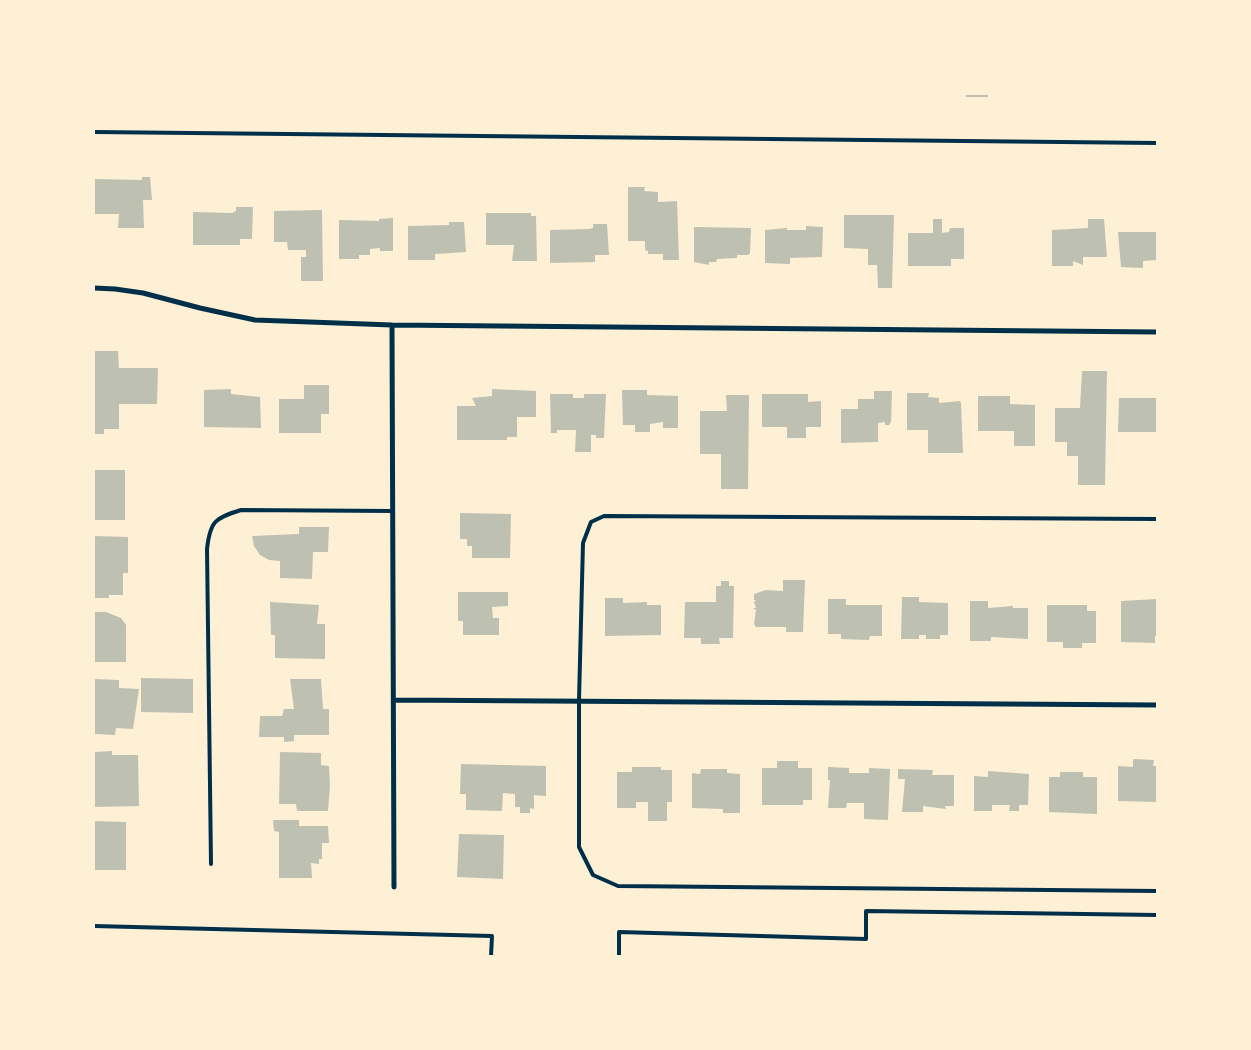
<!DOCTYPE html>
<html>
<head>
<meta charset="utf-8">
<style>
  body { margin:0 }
  #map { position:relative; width:1251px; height:1050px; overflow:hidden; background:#fdf0d5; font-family:"PT Sans Narrow",sans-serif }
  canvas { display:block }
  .frame { position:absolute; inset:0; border:95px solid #fdf0d5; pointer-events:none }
</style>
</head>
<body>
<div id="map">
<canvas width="1251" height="1050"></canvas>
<div class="frame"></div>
</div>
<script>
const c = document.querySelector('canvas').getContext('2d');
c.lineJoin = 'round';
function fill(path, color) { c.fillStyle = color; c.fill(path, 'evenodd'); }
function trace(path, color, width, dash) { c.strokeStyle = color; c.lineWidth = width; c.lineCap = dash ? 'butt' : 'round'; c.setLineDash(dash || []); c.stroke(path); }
const building = new Path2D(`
  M 966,94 L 988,94 L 988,97 L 966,97 Z
  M 142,177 L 150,177 L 152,200 L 143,200 L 144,228 L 118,228 L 119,214 L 94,214 L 94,179 L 142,180 Z
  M 628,187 L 645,187 L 644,191 L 658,192 L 658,202 L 677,201 L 679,260 L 663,260 L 663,254 L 648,254 L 648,251 L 645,250 L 645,241 L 628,241 Z
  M 236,207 L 253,207 L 252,239 L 240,239 L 240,245 L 193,245 L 193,212 L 232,213 L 236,211 Z
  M 322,210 L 323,281 L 301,281 L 301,257 L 306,257 L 306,250 L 288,250 L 287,242 L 274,242 L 274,211 Z
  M 486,213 L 531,213 L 531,216 L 536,216 L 537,261 L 512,261 L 514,245 L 486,245 Z
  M 844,215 L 894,215 L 892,288 L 878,288 L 877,265 L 868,265 L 868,249 L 844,248 Z
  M 393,218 L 393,251 L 380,251 L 380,248 L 370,249 L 370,255 L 359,255 L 359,259 L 339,259 L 339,220 L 379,221 L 379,219 Z
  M 933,219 L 942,219 L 942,233 L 949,232 L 950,228 L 964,228 L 964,259 L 951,259 L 951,266 L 908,266 L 908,233 L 933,233 Z
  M 1088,219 L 1104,219 L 1107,257 L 1083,257 L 1083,265 L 1073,261 L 1073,266 L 1052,266 L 1052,230 L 1088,228 Z
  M 449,222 L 464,222 L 466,252 L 435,254 L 435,260 L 408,260 L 408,226 L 449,225 Z
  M 593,224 L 607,224 L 609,255 L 595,255 L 595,262 L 550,263 L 550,230 L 589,229 L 593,228 Z
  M 806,226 L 823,227 L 822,257 L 790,258 L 790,264 L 765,263 L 765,230 L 787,228 L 787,230 L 806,230 Z
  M 694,227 L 751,228 L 750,253 L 748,255 L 737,255 L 737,258 L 717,259 L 716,262 L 709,262 L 709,265 L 694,262 Z
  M 1118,232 L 1157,232 L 1157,260 L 1143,261 L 1143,268 L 1121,267 Z
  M 94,351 L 118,351 L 119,368 L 158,368 L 157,404 L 119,404 L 119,429 L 104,429 L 104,434 L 94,434 Z
  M 1082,371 L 1107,371 L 1105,485 L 1078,485 L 1078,456 L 1067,456 L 1067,442 L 1055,442 L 1055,408 L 1080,408 Z
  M 304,385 L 329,385 L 329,414 L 321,414 L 321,433 L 279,433 L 279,399 L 304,399 Z
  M 231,389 L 231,394 L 260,397 L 261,428 L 204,427 L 204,390 Z
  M 492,389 L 536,391 L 536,417 L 517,417 L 517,437 L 507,437 L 507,440 L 457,440 L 457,406 L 476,406 L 472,398 L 492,396 Z
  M 622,390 L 647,390 L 647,395 L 678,396 L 678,428 L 663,428 L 663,422 L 650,424 L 650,432 L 635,432 L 635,425 L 623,425 Z
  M 874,391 L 892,391 L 891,422 L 889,425 L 885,425 L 885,422 L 878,423 L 878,442 L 841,443 L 841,409 L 858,409 L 858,399 L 874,399 Z
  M 907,393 L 929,393 L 928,397 L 939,398 L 939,403 L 960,401 L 961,403 L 963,453 L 928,453 L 928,430 L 907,430 Z
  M 550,394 L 573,394 L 573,398 L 584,398 L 584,394 L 606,394 L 604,438 L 596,438 L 596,435 L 591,435 L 591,452 L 575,452 L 576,430 L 557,430 L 557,433 L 551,433 Z
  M 762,394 L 808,394 L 808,402 L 821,401 L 821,427 L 806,427 L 806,438 L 787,438 L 787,427 L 762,427 Z
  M 726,395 L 749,395 L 748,489 L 721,489 L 721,454 L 700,454 L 700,411 L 727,411 Z
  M 978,396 L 1010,396 L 1010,404 L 1035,405 L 1035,446 L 1014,446 L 1014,431 L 978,431 Z
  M 1119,398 L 1157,398 L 1157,432 L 1118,432 Z
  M 94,470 L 125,470 L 125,520 L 94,520 Z
  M 460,513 L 511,514 L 510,558 L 472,558 L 472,546 L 467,546 L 467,539 L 460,539 Z
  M 299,527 L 329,527 L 328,552 L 313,552 L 312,579 L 280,578 L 280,561 L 269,560 L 260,555 L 254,546 L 252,536 L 299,534 Z
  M 94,536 L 128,537 L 128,573 L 123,573 L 123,595 L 109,595 L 109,598 L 94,598 Z
  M 783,580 L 805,580 L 803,632 L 786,632 L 786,627 L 756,627 L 754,624 L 756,610 L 753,608 L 756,608 L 754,602 L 756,600 L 754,600 L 754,594 L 766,590 L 783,591 Z
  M 721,581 L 729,581 L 729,586 L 734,586 L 733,638 L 719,638 L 720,644 L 701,644 L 701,638 L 684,638 L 685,602 L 716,602 L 716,586 L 721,586 Z
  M 458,592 L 508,592 L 508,606 L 492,607 L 493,618 L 499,618 L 499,635 L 463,635 L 463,621 L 458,621 Z
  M 902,597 L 919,597 L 919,602 L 948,603 L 948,635 L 940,635 L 940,639 L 926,639 L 926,635 L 919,635 L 919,639 L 901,639 Z
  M 605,598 L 623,598 L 623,603 L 647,602 L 647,605 L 661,605 L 661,635 L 605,636 Z
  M 828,599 L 846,599 L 846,605 L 882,605 L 882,636 L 870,636 L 869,640 L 841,639 L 841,634 L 828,634 Z
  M 1157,599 L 1157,636 L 1155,636 L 1155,643 L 1121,642 L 1121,601 Z
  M 970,601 L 988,601 L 988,608 L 1013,606 L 1013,608 L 1028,608 L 1028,639 L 991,637 L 991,641 L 970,641 Z
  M 270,602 L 319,605 L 317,624 L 325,624 L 325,659 L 275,658 L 275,635 L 271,635 Z
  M 1047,605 L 1087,605 L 1087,611 L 1096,611 L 1096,643 L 1082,643 L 1082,648 L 1063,648 L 1063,642 L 1047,642 Z
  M 94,612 L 106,612 L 121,618 L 126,625 L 126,662 L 94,662 Z
  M 141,678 L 193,679 L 193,713 L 141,712 Z
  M 94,679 L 119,680 L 119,688 L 139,689 L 133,729 L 116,728 L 115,735 L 94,734 Z
  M 290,679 L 321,679 L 323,709 L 329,709 L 329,735 L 294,735 L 294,741 L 284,742 L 284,737 L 259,737 L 260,716 L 282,716 L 284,709 L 294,709 Z
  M 112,751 L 112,755 L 138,755 L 139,806 L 94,807 L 94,752 Z
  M 280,752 L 321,753 L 321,765 L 329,766 L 330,785 L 328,811 L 297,811 L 296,804 L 279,804 Z
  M 1133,759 L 1154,760 L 1153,766 L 1157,766 L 1157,802 L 1118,801 L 1118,766 L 1133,767 Z
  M 777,761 L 798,761 L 798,768 L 812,768 L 812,800 L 803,800 L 803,805 L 762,805 L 762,768 L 777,768 Z
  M 461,764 L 546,766 L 546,796 L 534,795 L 534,809 L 530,808 L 530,813 L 520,813 L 520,807 L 515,807 L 515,794 L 503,793 L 502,811 L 466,810 L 466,794 L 460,794 Z
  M 632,767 L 661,767 L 661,770 L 672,770 L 672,802 L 667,802 L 667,821 L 648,821 L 648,802 L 636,802 L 636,808 L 617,808 L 617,772 L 632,772 Z
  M 828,767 L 849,768 L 849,773 L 869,773 L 869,768 L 890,769 L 888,820 L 864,819 L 864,803 L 847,803 L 846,808 L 828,808 L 830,780 L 828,780 Z
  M 701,769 L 727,769 L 727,773 L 740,774 L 740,813 L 723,813 L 723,809 L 692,808 L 692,773 L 700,774 Z
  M 898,769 L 933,770 L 932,775 L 954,775 L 954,806 L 945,806 L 946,809 L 923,806 L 923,812 L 902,812 L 905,779 L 898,779 Z
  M 988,771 L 1029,774 L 1028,805 L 1019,805 L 1019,811 L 1009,811 L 1010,805 L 992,805 L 992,811 L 974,811 L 974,776 L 988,777 Z
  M 1060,772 L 1083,772 L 1083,777 L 1097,777 L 1097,814 L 1049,812 L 1049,777 L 1060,777 Z
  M 273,820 L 299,820 L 299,826 L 328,826 L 329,843 L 322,843 L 322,859 L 319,859 L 319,864 L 311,863 L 312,878 L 279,878 L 279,832 L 274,831 Z
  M 94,821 L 126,822 L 126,870 L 94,870 Z
  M 459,834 L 504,835 L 503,879 L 457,877 Z`);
const service = new Path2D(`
  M 94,132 L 1157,143
  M 1157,519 L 604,516 L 591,522 L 583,543 L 579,700 L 579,847 L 593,875 L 618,886 L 1157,891
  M 211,864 L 207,549 C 210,521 215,518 241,510 L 393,511
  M 94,926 L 492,936 L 491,956
  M 619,956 L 619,932 L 866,939 L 866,911 L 1157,915`);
const minor = new Path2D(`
  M 94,288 L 115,289 L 143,293 L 200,308 L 255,320 L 392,325 L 1157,332
  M 392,325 L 394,887
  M 394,700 L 1157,705`);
fill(building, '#bec0b2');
trace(service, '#003049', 4);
trace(minor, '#003049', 5);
</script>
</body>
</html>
